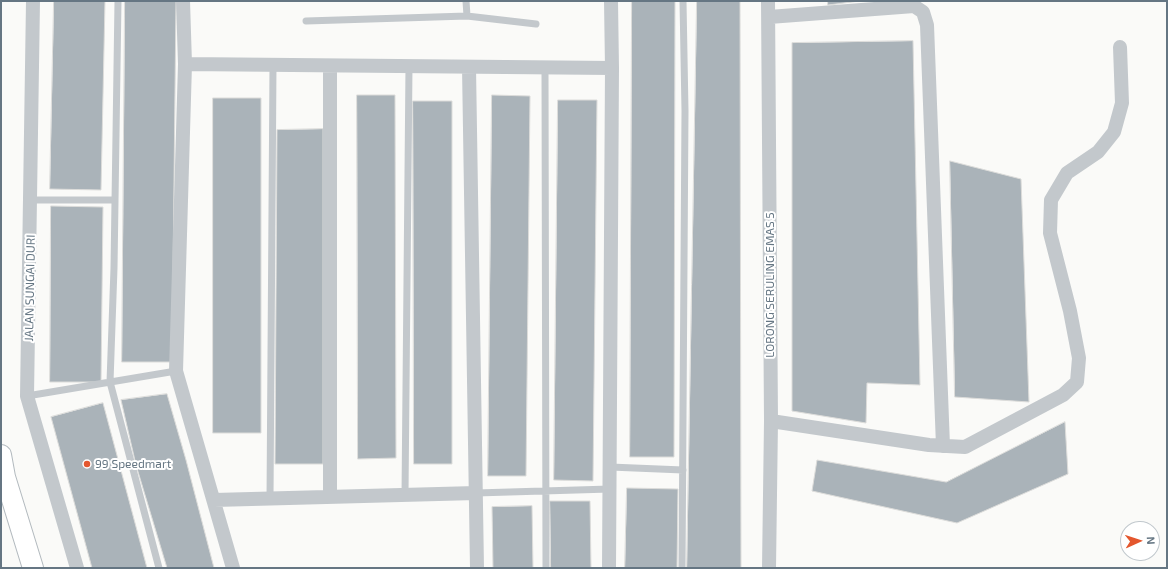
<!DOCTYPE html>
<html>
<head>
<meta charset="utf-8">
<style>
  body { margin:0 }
  #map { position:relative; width:1168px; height:569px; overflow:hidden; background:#fafaf8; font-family:"Exo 2",sans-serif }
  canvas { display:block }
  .frame { position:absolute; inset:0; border:2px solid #657683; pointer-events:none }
  .north { position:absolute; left:1120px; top:521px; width:40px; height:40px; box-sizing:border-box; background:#fff; border:1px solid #c1c8cd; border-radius:50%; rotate:87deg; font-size:11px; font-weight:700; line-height:16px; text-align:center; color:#657683 }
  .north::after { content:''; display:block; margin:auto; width:14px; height:18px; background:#e4572e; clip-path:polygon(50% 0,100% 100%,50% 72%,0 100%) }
</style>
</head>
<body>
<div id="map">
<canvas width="1168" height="569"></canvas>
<div class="frame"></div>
<div class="north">N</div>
</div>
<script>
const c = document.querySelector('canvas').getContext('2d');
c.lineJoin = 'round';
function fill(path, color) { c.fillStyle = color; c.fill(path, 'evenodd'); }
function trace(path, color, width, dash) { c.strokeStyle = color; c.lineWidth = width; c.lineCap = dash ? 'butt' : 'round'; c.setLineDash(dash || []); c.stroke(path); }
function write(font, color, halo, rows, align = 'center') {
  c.font = font + ' "Exo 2",sans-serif'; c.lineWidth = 4; c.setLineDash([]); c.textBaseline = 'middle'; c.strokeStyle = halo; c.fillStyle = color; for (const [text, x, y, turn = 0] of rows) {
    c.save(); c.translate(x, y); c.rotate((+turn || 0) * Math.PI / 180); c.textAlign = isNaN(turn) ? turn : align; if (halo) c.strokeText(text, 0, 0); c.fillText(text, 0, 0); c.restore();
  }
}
const building = new Path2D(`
  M 54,1 L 105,1 L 101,190 L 50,189 Z
  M 125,1 L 176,1 L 172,362 L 122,362 Z
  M 632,1 L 675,1 L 674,457 L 630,457 Z
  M 697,1 L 740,1 L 741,568 L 687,568 Z
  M 828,1 L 860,1 L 828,5 Z
  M 913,41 L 920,385 L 867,383 L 866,423 L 792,411 L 792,43 Z
  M 357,95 L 395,95 L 396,458 L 358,459 Z
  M 492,95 L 530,96 L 526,476 L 488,476 Z
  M 213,98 L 261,98 L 261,433 L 213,433 Z
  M 558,100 L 597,100 L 593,481 L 554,480 Z
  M 413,101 L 452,101 L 452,464 L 414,464 Z
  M 323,129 L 323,464 L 275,464 L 277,130 Z
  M 950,161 L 1021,179 L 1029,402 L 955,397 Z
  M 51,206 L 103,207 L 101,382 L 50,382 Z
  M 167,394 L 186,460 L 214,568 L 167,568 L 136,465 L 121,400 Z
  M 103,403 L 147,568 L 92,568 L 51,417 Z
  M 1065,422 L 1068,474 L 957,523 L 812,491 L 817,460 L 946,482 Z
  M 627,488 L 678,489 L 677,568 L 625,568 Z
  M 550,501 L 590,501 L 591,568 L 551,568 Z
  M 532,506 L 533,568 L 493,568 L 492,507 Z`);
const service = new Path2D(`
  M 118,1 L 114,268 L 110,382 L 159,568
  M 466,1 L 467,16
  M 306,21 L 467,16 L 536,24
  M 545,67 L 546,568
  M 31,200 L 115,200
  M 27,396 L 176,371
  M 610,467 L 683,470
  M 476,493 L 610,489
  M 405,495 L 409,66
  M 270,499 L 273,65
  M 682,568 L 685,111 L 683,1`);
const minor = new Path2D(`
  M 33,1 L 27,396 L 77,568
  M 183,1 L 185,64 L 176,371 L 233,568
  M 768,1 L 771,421 L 769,568
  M 769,17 L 914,6 L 923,12 L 927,25 L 943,446
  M 185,64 L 612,68
  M 469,67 L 477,568
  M 771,421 L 929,445 L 965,447 L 1063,395 L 1077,382 L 1079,358 L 1070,311 L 1050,233 L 1051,200 L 1067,173 L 1098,152 L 1114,132 L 1122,103 L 1120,47
  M 330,497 L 330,66
  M 214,500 L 476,493
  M 609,568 L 612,68 L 611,1`);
const secondary = new Path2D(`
  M 1,455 L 5,477 L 33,568`);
const markers = [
  [87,464,4,"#e4572e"]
];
const streetNames = [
  ["LORONG SERULING EMAS 5",770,285,-90],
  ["JALAN SUNGAI DURI",30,288,-89]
];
const poiNames = [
  ["99 Speedmart",95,464]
];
fill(building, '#aab3b9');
trace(building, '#dcdcda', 1);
trace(secondary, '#b3babf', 22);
trace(service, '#c3c8cc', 7);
trace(minor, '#c3c8cc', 14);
trace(secondary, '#fff', 20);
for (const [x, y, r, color] of markers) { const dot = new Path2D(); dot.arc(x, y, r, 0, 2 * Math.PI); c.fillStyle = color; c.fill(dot); trace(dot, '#fff', 1.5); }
write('12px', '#657683', '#fff', streetNames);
write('12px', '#657683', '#fff', poiNames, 'left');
</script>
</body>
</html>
